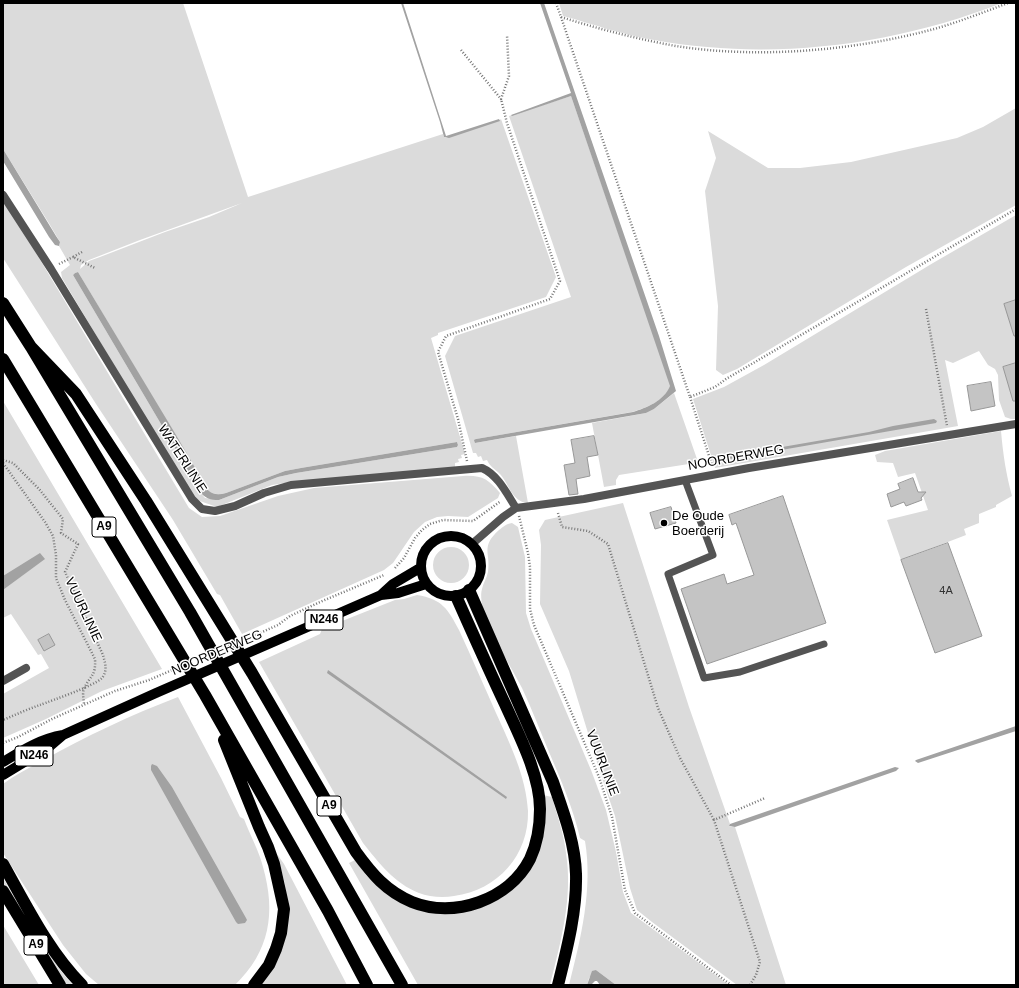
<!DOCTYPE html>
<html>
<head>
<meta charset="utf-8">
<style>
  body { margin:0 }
  #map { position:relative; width:1019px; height:988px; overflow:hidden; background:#fff; font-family:Helvetica,sans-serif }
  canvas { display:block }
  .frame { position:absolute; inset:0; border:4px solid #000; pointer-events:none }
</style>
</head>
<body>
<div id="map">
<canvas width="1019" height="988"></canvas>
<div class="frame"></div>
</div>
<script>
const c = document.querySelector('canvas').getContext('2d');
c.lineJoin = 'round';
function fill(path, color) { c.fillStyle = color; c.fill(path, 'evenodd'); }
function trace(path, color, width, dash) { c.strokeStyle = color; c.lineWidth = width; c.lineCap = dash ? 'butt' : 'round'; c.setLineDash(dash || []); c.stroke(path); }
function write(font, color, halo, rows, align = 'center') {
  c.font = font + ' Helvetica,sans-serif'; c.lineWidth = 3; c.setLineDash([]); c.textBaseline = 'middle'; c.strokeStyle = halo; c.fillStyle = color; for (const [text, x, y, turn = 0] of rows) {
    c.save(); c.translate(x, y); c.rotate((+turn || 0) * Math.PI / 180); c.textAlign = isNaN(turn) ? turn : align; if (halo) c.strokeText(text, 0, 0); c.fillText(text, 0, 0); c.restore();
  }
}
const green = new Path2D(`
  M 3,3 L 183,3 L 248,197 L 443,134 L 444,137 L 446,138 L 500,120 L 501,119 L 556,277 L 546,297 L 438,333 L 438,335 L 431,338 L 465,454 L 461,455 L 462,458 L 458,459 L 459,462 L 455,463 L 455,467 L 291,482 L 272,485 L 217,507 L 194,499 L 62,278 L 61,272 L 70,265 L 59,246 L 60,242 L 50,225 L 3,149 ZM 242,203 L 209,217 L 165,232 L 100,257 L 89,261 L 80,269 L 81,265 L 89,260 L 140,240 ZM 78,272 L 208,490 C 213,495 219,495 226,493 L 285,471 L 301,468 L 457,442 L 458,445 L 457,447 L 296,473 L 278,477 L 219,500 L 205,498 L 199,491 L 171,441 L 73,275 L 75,273 Z
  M 559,3 L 1002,3 C 892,46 771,61 654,40 C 623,35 593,24 563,16 Z
  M 571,96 L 671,386 C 664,401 646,408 632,412 L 476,439 L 475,443 L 516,436 L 528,503 C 512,502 509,484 500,474 C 494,468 491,468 487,460 L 483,461 L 481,456 L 478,457 L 476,453 L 473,453 L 445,356 L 455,336 L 571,297 L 509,116 Z
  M 1016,108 L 1016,205 L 906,267 L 737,369 L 723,375 L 716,370 L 718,306 L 705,191 L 716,158 L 708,131 L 768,168 L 800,168 L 851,162 L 957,138 L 983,127 Z
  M 3,198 L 189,508 L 202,517 L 220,516 L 278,496 L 314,488 L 463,476 C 482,475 488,479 500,493 L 498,498 L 468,517 L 448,516 L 437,517 L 425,522 L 414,532 L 393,563 L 384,570 L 242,634 L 220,595 L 217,594 L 173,520 L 96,404 L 3,258 Z
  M 1016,215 L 1016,419 L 1011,419 L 1005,417 L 999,400 L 998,375 L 995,369 L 988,365 L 979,351 L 953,363 L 945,360 L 958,426 L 715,468 L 693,399 L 724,387 L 764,365 L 933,263 Z
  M 674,393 L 697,459 L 695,463 L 619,475 L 616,480 L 616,485 L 604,487 L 592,423 L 646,413 L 654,409 Z
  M 3,401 L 162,669 L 102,691 L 46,719 L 3,738 L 3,694 L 49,668 L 41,654 L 38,655 L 11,614 L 3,618 L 3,590 L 44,559 L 3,579 Z
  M 1001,431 C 1003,454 1006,474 1012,496 L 996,505 L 996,507 L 979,514 L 979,523 L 964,529 L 966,535 L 901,560 L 887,520 L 928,510 L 915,473 L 898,477 L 893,463 L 877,462 L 875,455 L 885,451 Z
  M 623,503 L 689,707 L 730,824 L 729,826 L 731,827 L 735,827 L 786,985 L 765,985 L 764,984 L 763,985 L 737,985 L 652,922 L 637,910 L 630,888 L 615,816 L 599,769 L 569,671 L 540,604 L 541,545 L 539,530 L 545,520 Z
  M 512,523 L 518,527 L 525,557 L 526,613 L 531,629 L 591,770 L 606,810 L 616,852 L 623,892 L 631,913 L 729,985 L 616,985 L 596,970 L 589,978 L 587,985 L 569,985 C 581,938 593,889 585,841 L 580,838 C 573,808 561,780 549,752 C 540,731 532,709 522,688 C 509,663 493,639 484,613 C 482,606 480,595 482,589 C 483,583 487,578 488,572 C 491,553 480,547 499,530 C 503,527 506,524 512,523 Z
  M433 565a18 18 0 1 1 36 0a18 18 0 1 1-36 0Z
  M 417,595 C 442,599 448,609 459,630 C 472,658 484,686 496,713 C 510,744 526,776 528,811 C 529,855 498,890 454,896 C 443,898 429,897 419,893 C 394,883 379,863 363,843 L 259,662 L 320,634 L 322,629 L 395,600 L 404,599 Z
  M 178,697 L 221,778 L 240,817 L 244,819 C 250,835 259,851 263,867 C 276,913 270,951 235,985 L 99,985 L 86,974 L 63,945 L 3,853 L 3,784 C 15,775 29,768 42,761 C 86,736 131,715 178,697 Z
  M 543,795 L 552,797 C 557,815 564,834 566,853 C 573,898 561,941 550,985 L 418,985 L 349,863 L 355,860 L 366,875 L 382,890 L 446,913 L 522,878 Z
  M 277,854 L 284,864 L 347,985 L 261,985 L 288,921 L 285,884 Z
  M 3,878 C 24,913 45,955 73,985 L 65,985 L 3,883 Z
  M 3,924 L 3,925 L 39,985 L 3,985 Z`);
const water = new Path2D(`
  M 401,3 L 403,3 L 446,136 L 499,119 L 500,121 L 449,138 L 444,137 L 440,122 Z
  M 540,3 L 544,3 L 659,336 L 676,391 L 654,409 L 646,413 L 475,443 L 474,440 L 476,439 L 633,412 C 646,408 664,401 670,386 L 571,96 L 512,116 L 511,115 L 571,93 Z
  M 3,149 L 56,236 L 60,242 L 59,246 L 55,245 L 49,237 L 3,161 Z
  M 78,272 L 176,435 L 208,490 C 213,495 219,495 226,493 L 285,471 L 301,468 L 457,442 L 458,445 L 457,447 L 296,473 L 278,477 L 219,500 C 210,500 206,499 199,491 L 171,441 L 73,275 L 75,273 Z
  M 934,419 L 937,421 L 936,423 L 724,460 L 723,459 L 736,455 L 869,432 L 893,426 Z
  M 40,553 L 45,559 L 3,590 L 3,576 Z
  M 328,670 L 507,797 L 506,799 L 327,673 Z
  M 1016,726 L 1016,731 L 918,763 L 915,761 L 916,760 Z
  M 152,764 L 157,766 L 172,787 L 246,918 L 247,920 L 245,923 L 238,924 L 236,922 L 151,770 L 151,766 Z
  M 895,767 L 899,768 L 896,771 L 735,827 L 729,826 L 730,824 Z
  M 596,970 L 616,985 L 600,985 L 597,981 L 595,981 L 591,985 L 587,985 L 592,971 Z`);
const building = new Path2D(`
  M 1016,300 L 1016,336 L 1014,336 L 1004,304 Z
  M 1016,363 L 1016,401 L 1013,401 L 1003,367 Z
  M 991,382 L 995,406 L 971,411 L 967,386 Z
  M 594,436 L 598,455 L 587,457 L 590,476 L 576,479 L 578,494 L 569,495 L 564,465 L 575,463 L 571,440 Z
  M 913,478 L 918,492 L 926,492 L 921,498 L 922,500 L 906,506 L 904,502 L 891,507 L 887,494 L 900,489 L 898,484 Z
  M 783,496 L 826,623 L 707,664 L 681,589 L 724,574 L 727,584 L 754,575 L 736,523 L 732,525 L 729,515 Z
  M 671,507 L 676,523 L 655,529 L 650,513 Z
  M 948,543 L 982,636 L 935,653 L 901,560 Z
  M 49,634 L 55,645 L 44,651 L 38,640 Z`);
const path = new Path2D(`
  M 556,3 L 561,17 C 599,29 637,39 676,46 C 758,59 853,51 934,29 C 959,22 984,12 1008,3
  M 561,17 L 690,397 L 715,387 L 726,379 L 1016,209
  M 461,50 L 501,99 L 509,76 L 507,35
  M 82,252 L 73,257 L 95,268
  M 59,264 L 73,257
  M 926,309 L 947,426
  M 690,397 L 712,465
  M 3,460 L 13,463 L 39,489 L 63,519 L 61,533 L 78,544 L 65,572 L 103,655 C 105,663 108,670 102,678 C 94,686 53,700 40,705 C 28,709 15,715 3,720
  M 467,461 L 458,419 L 438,352 L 446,336 L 550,299 L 560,281 L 507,123 L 501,99
  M 3,463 L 45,522 L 53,536 L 56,555 L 56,578 L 65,600 L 95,659 C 96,677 90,675 84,689 C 82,694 84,700 84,705
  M 558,513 L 562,527 L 588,531 L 608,544 L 658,708 L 680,758 L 714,820
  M 519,516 L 528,553 L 530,567 L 530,609 L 534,625 L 599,777 L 612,817 L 625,890 L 635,913 L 731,985
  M 395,568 L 404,558 L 415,538 L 422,530 L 430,524 L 443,520 L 473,521 L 501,501
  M 244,640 L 278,625 L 290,616 L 320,602 L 384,575
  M 3,743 L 18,737 L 52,719 L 115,691 L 149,680 L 177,668
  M 750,985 L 756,975 L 760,962 L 714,820 L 765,798`);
const service = new Path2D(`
  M 685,480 L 713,555 L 668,574 L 704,678 L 740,672 L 824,644`);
const minor = new Path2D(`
  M 3,195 L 51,269 L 192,499 L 202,509 L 215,511 L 235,506 L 264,493 L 291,485 L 482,468 C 498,475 507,494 516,508
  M 472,544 L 503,517 L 516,508 L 584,499 L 749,468 L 1016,424
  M 3,681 L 26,668`);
const primary = new Path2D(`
  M421 566a30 30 0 1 1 60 0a30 30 0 1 1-60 0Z
  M 381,595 L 393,584 L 420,568
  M 3,762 C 23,750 40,739 63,735 L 156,693 L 381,595 L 398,593 L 426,584
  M 3,775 L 49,747 L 63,735`);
const motorway = new Path2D(`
  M 3,303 L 31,347 L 190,612 L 402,985
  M 31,347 L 76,394 L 146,501 L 252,673 L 356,852 C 372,874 386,891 412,902 C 454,919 509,900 530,859 C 537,844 540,826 540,809 C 540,775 519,735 505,704 C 488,668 472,632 456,596
  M 3,359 L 205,695 L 328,911 L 367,985
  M 469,590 L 553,782 C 563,811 575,842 576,874 C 577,911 567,949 558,985
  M 224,740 L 259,827 L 268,847 L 274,864 L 284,909 L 281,933 L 276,949 L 269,965 L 254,985
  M 3,864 C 26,905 49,952 82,985
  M 3,891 L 60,985`);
const markers = [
  [664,523,4,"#000"]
];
const numberNames = [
  ["4A",946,591]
];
const shields = [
  [104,527,24],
  [324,620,38],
  [34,756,38],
  [329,806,24],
  [36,945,24]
];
const shieldNames = [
  ["A9",104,527],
  ["N246",324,620],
  ["N246",34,756],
  ["A9",329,806],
  ["A9",36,945]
];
const streetNames = [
  ["NOORDERWEG",736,458,-10],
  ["WATERLINIE",182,459,57],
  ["VUURLINIE",83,610,65],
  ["NOORDERWEG",217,653,-23],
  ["VUURLINIE",602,763,69]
];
const poiNames = [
  ["De Oude",672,516],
  ["Boerderij",672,531]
];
fill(green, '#dbdbdb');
fill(water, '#a2a2a2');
fill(building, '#c4c4c4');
trace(building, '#989898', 1);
trace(path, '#767676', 2.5, [1, 2]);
trace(service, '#545454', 7);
trace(minor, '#545454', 8);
trace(primary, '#000', 10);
trace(motorway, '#000', 12);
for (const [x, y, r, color] of markers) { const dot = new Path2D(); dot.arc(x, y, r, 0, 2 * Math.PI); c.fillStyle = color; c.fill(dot); trace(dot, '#fff', 1.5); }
write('11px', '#313131', null, numberNames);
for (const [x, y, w] of shields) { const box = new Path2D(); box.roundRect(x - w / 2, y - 10, w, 20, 3); c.fillStyle = '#fff'; c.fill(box); trace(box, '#000', 1); }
write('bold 12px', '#000', null, shieldNames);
write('13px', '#000', '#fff', streetNames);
write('13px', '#000', '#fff', poiNames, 'left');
</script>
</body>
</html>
